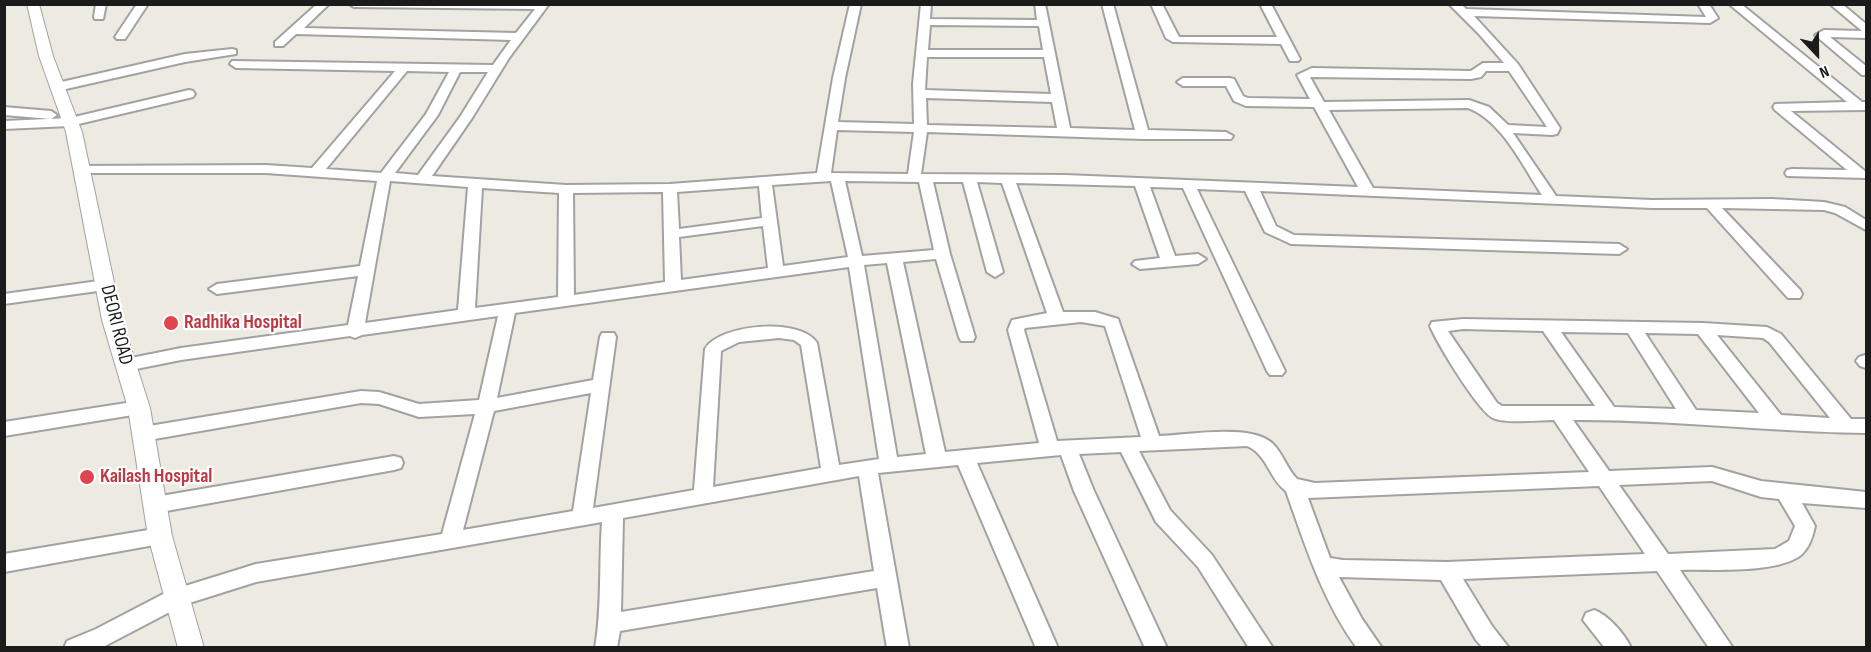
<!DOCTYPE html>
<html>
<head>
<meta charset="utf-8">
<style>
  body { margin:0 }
  #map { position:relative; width:1871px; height:652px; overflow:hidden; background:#edeae1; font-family:"Sofia Sans Condensed",sans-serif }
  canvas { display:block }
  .frame { position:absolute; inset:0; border:6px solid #1b1b1b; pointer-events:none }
  .north { position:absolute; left:1787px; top:24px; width:60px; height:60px; -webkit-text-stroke:4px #fff; paint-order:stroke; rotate:158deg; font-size:16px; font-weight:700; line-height:24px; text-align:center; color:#1b1b1b }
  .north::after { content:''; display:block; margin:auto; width:21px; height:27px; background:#1b1b1b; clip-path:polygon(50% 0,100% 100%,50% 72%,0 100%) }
</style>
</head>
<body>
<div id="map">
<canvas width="1871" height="652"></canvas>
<div class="frame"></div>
<div class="north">N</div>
</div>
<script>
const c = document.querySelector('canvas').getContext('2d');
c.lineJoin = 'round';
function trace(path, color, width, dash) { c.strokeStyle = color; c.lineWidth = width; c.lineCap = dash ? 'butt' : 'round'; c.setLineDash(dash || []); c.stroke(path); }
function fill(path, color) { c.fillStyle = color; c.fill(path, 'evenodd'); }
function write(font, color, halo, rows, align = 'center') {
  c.font = font + ' "Sofia Sans Condensed",sans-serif'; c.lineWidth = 4.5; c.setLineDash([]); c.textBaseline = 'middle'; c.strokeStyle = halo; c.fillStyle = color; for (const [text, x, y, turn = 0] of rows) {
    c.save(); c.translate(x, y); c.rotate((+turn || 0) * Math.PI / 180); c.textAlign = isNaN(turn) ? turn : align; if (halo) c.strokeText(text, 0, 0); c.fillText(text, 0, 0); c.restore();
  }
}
const minor = new Path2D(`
  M 96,4 L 106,4 L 103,19 L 95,19 L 94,17 Z
  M 137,4 L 148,4 L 125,39 L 117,39 L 115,37 Z
  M 317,4 L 329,4 L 304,28 L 516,33 L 535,9 L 354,7 L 349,4 L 549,4 L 509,58 L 472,118 L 432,176 L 566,185 L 670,184 L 817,173 L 833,78 L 850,4 L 861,4 L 845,78 L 838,122 L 914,124 L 913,84 L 921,4 L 931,4 L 930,19 L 1037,20 L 1035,4 L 1045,4 L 1070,128 L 1135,130 L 1102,4 L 1113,4 L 1148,130 L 1226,132 L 1233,136 L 1231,139 L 1143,139 L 927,132 L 921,174 L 1065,175 L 1358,187 L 1314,107 L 1246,106 L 1234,101 L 1226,86 L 1183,86 L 1177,82 L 1183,78 L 1230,78 L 1234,79 L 1243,96 L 1248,98 L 1310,99 L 1297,75 L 1312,68 L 1471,71 L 1483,63 L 1504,63 L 1479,34 L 1449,4 L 1461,4 L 1466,9 L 1706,17 L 1698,4 L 1709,4 L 1718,18 L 1710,23 L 1474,16 L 1518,64 L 1560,128 L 1557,134 L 1552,135 L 1513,133 L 1556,196 L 1652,200 L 1772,199 L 1824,202 L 1845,207 L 1866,220 L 1866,230 L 1835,213 L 1824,210 L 1722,208 L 1800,290 L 1802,294 L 1800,298 L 1788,298 L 1707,208 L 1652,208 L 1260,191 L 1276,226 L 1294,235 L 1619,244 L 1627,249 L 1619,254 L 1291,244 L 1265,232 L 1245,191 L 1197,189 L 1285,371 L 1282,375 L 1270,375 L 1267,371 L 1183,188 L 1150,187 L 1175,256 L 1198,254 L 1206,259 L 1198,264 L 1140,269 L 1132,264 L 1135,261 L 1160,258 L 1135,186 L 1016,183 L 1063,312 L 1095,312 L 1118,319 L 1159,436 C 1188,435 1252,423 1273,444 C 1283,454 1287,469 1297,479 L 1315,483 L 1589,472 L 1554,420 C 1538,420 1506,424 1493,418 C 1478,411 1437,343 1430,326 L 1432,322 L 1463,319 L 1703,323 L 1767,327 L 1781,334 L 1851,419 L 1866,419 L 1866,433 C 1768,432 1672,419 1573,420 L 1609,471 L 1712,467 L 1761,481 L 1866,492 L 1866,508 L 1802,503 L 1815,526 C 1813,536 1809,548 1801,555 C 1777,574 1711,569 1680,570 L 1733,648 L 1709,648 L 1657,571 L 1463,579 L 1492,626 L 1509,648 L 1483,648 L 1476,640 L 1441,580 L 1339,577 L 1362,619 L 1382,648 L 1357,648 C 1323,602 1305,545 1286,491 C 1269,479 1268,455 1247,446 L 1139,451 L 1170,510 L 1212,555 L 1273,648 L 1249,648 L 1198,567 L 1156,522 L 1121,452 L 1079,454 L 1094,491 L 1167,648 L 1145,648 L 1074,491 L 1061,455 L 977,463 L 1058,648 L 1036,648 L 958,465 L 878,473 L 909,648 L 887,648 L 877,588 L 620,631 L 617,648 L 595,648 C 602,608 599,563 602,522 L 256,582 L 183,605 L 101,648 L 64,648 L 67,641 L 96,629 L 169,591 L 256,564 L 442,534 L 475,414 L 419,417 L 379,404 L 361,403 L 143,441 L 136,439 L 134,434 L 136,429 L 143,427 L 361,391 L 379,392 L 419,404 L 479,400 L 498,316 L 362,335 L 355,338 L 350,336 L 181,360 L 126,371 L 120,369 L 117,365 L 120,361 L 126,359 L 181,348 L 348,325 L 358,276 L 217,294 L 209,289 L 217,284 L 360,266 L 377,181 L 266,173 L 82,173 L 77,172 L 75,169 L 77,166 L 266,165 L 312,168 L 395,71 L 236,68 L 230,64 L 232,61 L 493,65 L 511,40 L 296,34 L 283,46 L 275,46 L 275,42 ZM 930,25 L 1039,26 L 1043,50 L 928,50 ZM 927,57 L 1044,57 L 1051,94 L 925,90 ZM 407,71 L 449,72 L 426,114 L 381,173 L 326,169 ZM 1486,71 L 1509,71 L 1547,127 L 1508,125 L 1489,107 L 1469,100 L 1324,102 L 1310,77 L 1471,79 L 1481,77 ZM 460,72 L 488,72 L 460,117 L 418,175 L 395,173 L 438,115 ZM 926,98 L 1052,102 L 1057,128 L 927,125 ZM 1468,108 C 1502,121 1522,165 1542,195 L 1373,188 L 1329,110 ZM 837,130 L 914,132 L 908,174 L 831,173 ZM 390,181 L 468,187 L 458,310 L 365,323 ZM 831,181 L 848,257 L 783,266 L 772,185 ZM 845,181 L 919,182 L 934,250 L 862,256 ZM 933,182 L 963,182 L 987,272 L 995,277 L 1003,272 L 977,182 L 1002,183 L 1047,313 L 1012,320 L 1008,330 L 1039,443 L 945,452 L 903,262 L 936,259 L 959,337 L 961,341 L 973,341 L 975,337 L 950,254 ZM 759,186 L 762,218 L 679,229 L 677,192 ZM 482,188 L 559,193 L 558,297 L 475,308 ZM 663,192 L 665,282 L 574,295 L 573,193 ZM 763,226 L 768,268 L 681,280 L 679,237 ZM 887,263 L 926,454 L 897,457 L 864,265 ZM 849,267 L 879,459 L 839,465 L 817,343 C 801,317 719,324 705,349 L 694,490 L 593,508 L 616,337 L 614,333 L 602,333 L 600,337 L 593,380 L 497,398 L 515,313 ZM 1081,322 L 1105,326 L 1141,437 L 1057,441 L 1024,330 L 1025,328 ZM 1463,329 L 1543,331 L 1595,406 L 1502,406 L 1497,403 L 1448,331 ZM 1561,332 L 1628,333 L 1676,409 L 1614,407 ZM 1645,333 L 1698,334 L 1759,413 L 1696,410 ZM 1717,335 L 1763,338 L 1769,342 L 1830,418 L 1781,415 ZM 779,338 L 794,340 L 801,345 L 821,468 L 713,487 L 721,351 L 739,342 ZM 591,393 L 573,511 L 463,530 L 494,411 ZM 859,476 L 874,571 L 621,612 L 623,518 ZM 1712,481 L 1761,497 L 1779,499 L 1795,526 L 1789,541 L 1775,549 L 1668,554 L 1619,485 ZM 1599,486 L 1645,554 L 1447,562 L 1343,560 L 1330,558 L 1308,498 Z
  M 1151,4 L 1162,4 L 1179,37 L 1277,37 L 1260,4 L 1271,4 L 1300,59 L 1298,61 L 1290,61 L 1281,44 L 1173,42 L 1166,38 Z
  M 1729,4 L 1741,4 L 1862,102 L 1866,102 L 1866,110 L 1791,111 L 1866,172 L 1866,178 L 1787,176 L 1785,173 L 1787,170 L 1792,169 L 1847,170 L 1775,110 L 1773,107 L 1775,104 L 1847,102 Z
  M 1830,4 L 1842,4 L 1866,24 L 1866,38 L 1830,37 L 1866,66 L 1866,75 L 1862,75 L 1815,35 L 1824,30 L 1862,31 Z
  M 232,49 L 236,50 L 236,54 L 185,62 L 57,91 L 51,87 L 57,83 L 185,54 Z
  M 189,90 L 193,91 L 195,94 L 193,97 L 70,126 L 4,129 L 4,121 L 70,118 Z
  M 4,107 L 51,111 L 57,115 L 51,119 L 4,115 Z
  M 106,280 L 114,285 L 112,289 L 4,304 L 4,294 Z
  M 1865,355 L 1866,355 L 1866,368 L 1860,366 L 1856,361 L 1859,357 Z
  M 139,401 L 145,403 L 148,408 L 145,413 L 4,436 L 4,422 Z
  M 394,456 L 401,458 L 403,463 L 401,468 L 394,470 L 155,513 L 148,511 L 145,505 L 148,499 L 155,497 Z
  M 160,528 L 167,530 L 170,536 L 167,542 L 160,544 L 4,572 L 4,554 Z
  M 1594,610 C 1608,615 1625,634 1631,648 L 1605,648 L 1583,620 L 1586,613 Z`);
const tertiary = new Path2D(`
  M 27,4 L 39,4 L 53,56 L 82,132 L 122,320 L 150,408 L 172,536 L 204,648 L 178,648 L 148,536 L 128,408 L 102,320 L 66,132 L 39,56 Z`);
const markers = [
  [171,323,8,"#e0444e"],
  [87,477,8,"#e0444e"]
];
const healthNames = [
  ["Radhika Hospital",184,323],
  ["Kailash Hospital",100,477]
];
const streetNames = [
  ["DEORI ROAD",116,325,76]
];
trace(minor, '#a2a2a2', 4);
trace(tertiary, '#a2a2a2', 2);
fill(minor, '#fff');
fill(tertiary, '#fff');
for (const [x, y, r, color] of markers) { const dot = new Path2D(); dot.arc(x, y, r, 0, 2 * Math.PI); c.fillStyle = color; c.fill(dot); trace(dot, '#fff', 2); }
write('bold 20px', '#be3a42', '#fff', healthNames, 'left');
write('20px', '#1b1b1b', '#fff', streetNames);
</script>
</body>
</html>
